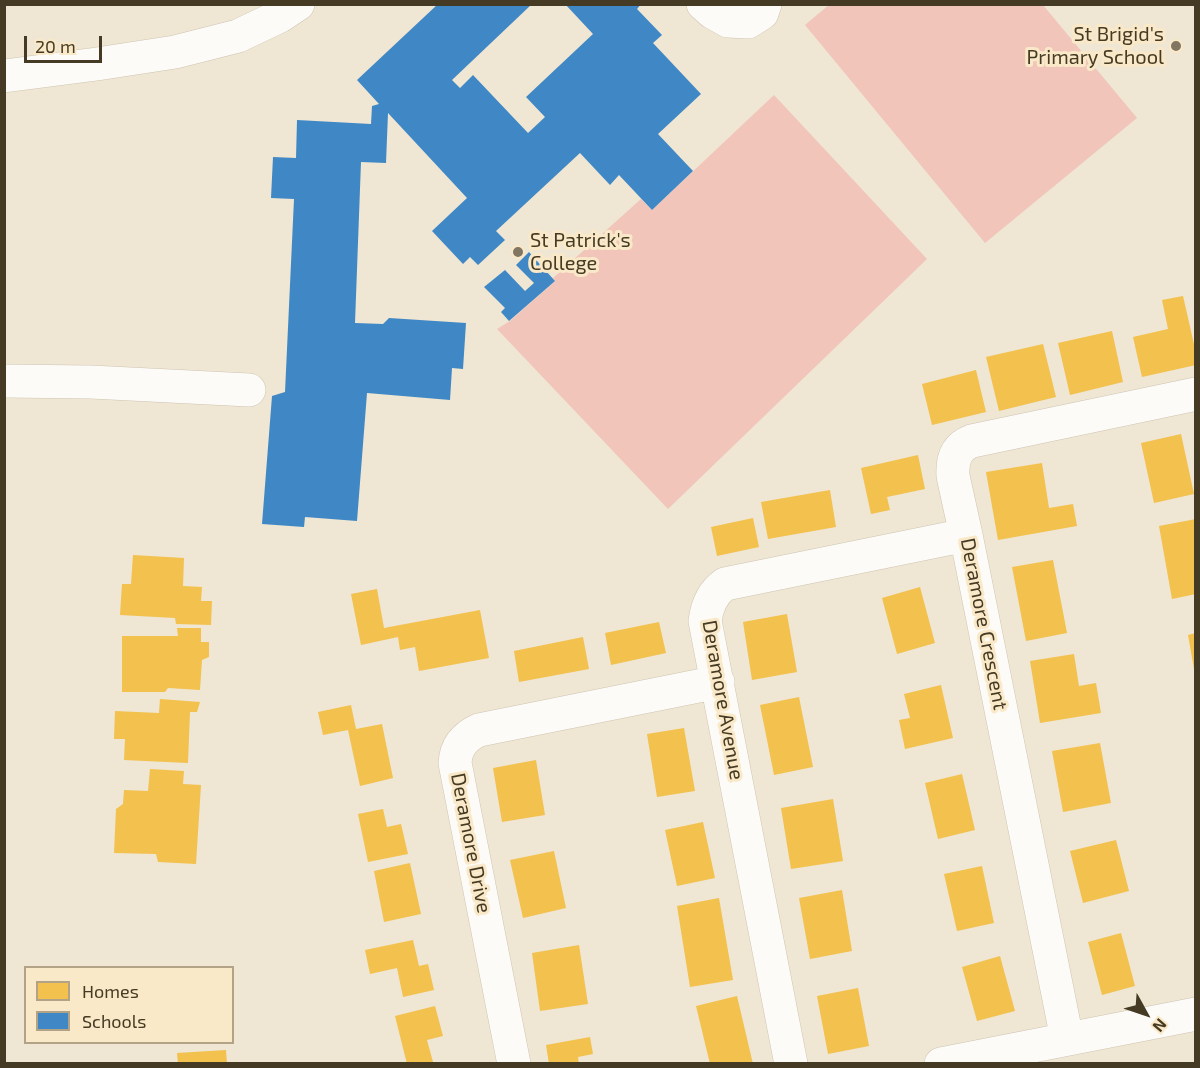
<!DOCTYPE html>
<html>
<head>
<meta charset="utf-8">
<style>
  body { margin:0 }
  #map { position:relative; width:1200px; height:1068px; overflow:hidden; background:#efe6d3; font-family:"Exo 2",sans-serif }
  canvas { display:block }
  .frame { position:absolute; inset:0; border:6px solid #453a23; pointer-events:none }
  .legend { position:absolute; left:24px; top:966px; width:210px; height:78px; box-sizing:border-box; background:#fae9c8; border:2px solid #b2a386; margin:0; padding:8px 10px; list-style:none; font-size:18px; color:#453a23 }
  .legend li { display:flex; align-items:center; gap:12px; height:30px }
  .legend b { width:30px; border:2px solid #b2a386 }
  .north { position:absolute; left:1116px; top:984px; width:60px; height:60px; -webkit-text-stroke:4px #fae9c8; paint-order:stroke; rotate:130deg; font-size:16px; font-weight:700; line-height:24px; text-align:center; color:#453a23 }
  .north::after { content:''; display:block; margin:auto; width:21px; height:27px; background:#453a23; clip-path:polygon(50% 0,100% 100%,50% 72%,0 100%) }
  .scale { position:absolute; left:24px; top:36px; width:78px; height:27px; box-sizing:border-box; border:3px solid #453a23; border-top:0; padding-left:8px; font-size:18px; line-height:21px; white-space:nowrap; color:#453a23; -webkit-text-stroke:4px #fae9c8; paint-order:stroke }
</style>
</head>
<body>
<div id="map">
<canvas width="1200" height="1068"></canvas>
<div class="frame"></div>
<ul class="legend">
<li><b style="height:16px;background:#f2c14e"></b>Homes</li>
<li><b style="height:16px;background:#3f88c5"></b>Schools</li>
</ul>
<div class="north">N</div>
<div class="scale">20 m</div>
</div>
<script>
const c = document.querySelector('canvas').getContext('2d');
c.lineJoin = 'round';
function fill(path, color) { c.fillStyle = color; c.fill(path, 'evenodd'); }
function trace(path, color, width, dash) { c.strokeStyle = color; c.lineWidth = width; c.lineCap = dash ? 'butt' : 'round'; c.setLineDash(dash || []); c.stroke(path); }
function write(font, color, halo, rows, align = 'center') {
  c.font = font + ' "Exo 2",sans-serif'; c.lineWidth = 6; c.setLineDash([]); c.textBaseline = 'middle'; c.strokeStyle = halo; c.fillStyle = color; for (const [text, x, y, turn = 0] of rows) {
    c.save(); c.translate(x, y); c.rotate((+turn || 0) * Math.PI / 180); c.textAlign = isNaN(turn) ? turn : align; if (halo) c.strokeText(text, 0, 0); c.fillText(text, 0, 0); c.restore();
  }
}
const green = new Path2D(`
  M 830,4 L 1043,5 L 1137,118 L 985,243 L 805,25 Z
  M 774,95 L 927,259 L 668,509 L 497,329 L 510,321 L 555,281 L 553,278 L 641,199 L 652,210 Z`);
const homes = new Path2D(`
  M 1183,296 L 1196,353 L 1196,365 L 1142,377 L 1133,337 L 1168,329 L 1162,300 Z
  M 1112,331 L 1123,382 L 1070,395 L 1058,343 Z
  M 1043,344 L 1056,397 L 999,411 L 986,357 Z
  M 976,370 L 986,412 L 932,425 L 922,384 Z
  M 1181,434 L 1194,494 L 1154,503 L 1141,443 Z
  M 918,455 L 925,489 L 887,497 L 890,510 L 871,514 L 861,468 Z
  M 1042,463 L 1049,508 L 1073,504 L 1077,526 L 998,540 L 986,472 Z
  M 830,490 L 836,527 L 768,539 L 761,502 Z
  M 753,518 L 759,547 L 717,556 L 711,527 Z
  M 1196,519 L 1196,594 L 1172,599 L 1159,526 Z
  M 133,555 L 184,558 L 183,586 L 202,587 L 201,601 L 212,601 L 211,625 L 176,624 L 175,618 L 120,615 L 122,584 L 131,584 Z
  M 1053,560 L 1067,633 L 1026,641 L 1012,567 Z
  M 920,587 L 935,643 L 897,654 L 882,598 Z
  M 377,589 L 384,628 L 480,610 L 489,658 L 419,671 L 415,647 L 400,650 L 398,637 L 361,645 L 351,594 Z
  M 787,614 L 797,672 L 752,680 L 743,622 Z
  M 659,622 L 666,653 L 611,665 L 605,633 Z
  M 177,628 L 201,628 L 201,642 L 209,642 L 209,657 L 202,660 L 200,690 L 168,688 L 165,692 L 122,692 L 122,636 L 178,636 Z
  M 1196,633 L 1196,668 L 1194,669 L 1188,635 Z
  M 583,637 L 589,669 L 519,682 L 514,651 Z
  M 1074,654 L 1079,686 L 1096,683 L 1101,713 L 1040,723 L 1030,661 Z
  M 941,685 L 953,738 L 905,749 L 899,720 L 910,718 L 904,694 Z
  M 799,697 L 813,767 L 774,775 L 760,705 Z
  M 160,699 L 200,702 L 197,712 L 190,712 L 188,763 L 124,760 L 125,739 L 114,739 L 115,711 L 159,713 Z
  M 351,705 L 356,729 L 382,724 L 393,778 L 360,786 L 348,730 L 323,735 L 318,712 Z
  M 684,728 L 695,791 L 657,797 L 647,734 Z
  M 1100,743 L 1111,803 L 1063,812 L 1052,751 Z
  M 536,760 L 545,815 L 502,822 L 493,768 Z
  M 150,769 L 184,771 L 183,784 L 201,785 L 196,864 L 158,862 L 156,854 L 114,853 L 116,809 L 123,804 L 124,790 L 148,791 Z
  M 962,774 L 975,830 L 938,839 L 925,783 Z
  M 833,799 L 843,861 L 791,869 L 781,808 Z
  M 383,809 L 387,827 L 401,824 L 408,854 L 368,862 L 358,814 Z
  M 703,822 L 715,878 L 677,886 L 665,830 Z
  M 1116,840 L 1129,891 L 1083,903 L 1070,851 Z
  M 554,851 L 566,908 L 523,918 L 510,860 Z
  M 410,863 L 421,914 L 384,922 L 374,871 Z
  M 982,866 L 994,923 L 957,931 L 944,874 Z
  M 842,890 L 852,951 L 810,959 L 799,898 Z
  M 719,898 L 733,980 L 690,987 L 677,906 Z
  M 1121,933 L 1135,986 L 1102,995 L 1088,942 Z
  M 413,940 L 419,966 L 428,964 L 434,990 L 403,997 L 397,968 L 370,974 L 365,950 Z
  M 579,945 L 588,1004 L 540,1011 L 532,953 Z
  M 1000,956 L 1015,1011 L 977,1021 L 962,967 Z
  M 858,988 L 869,1046 L 828,1054 L 817,996 Z
  M 737,996 L 753,1064 L 710,1064 L 696,1006 Z
  M 435,1006 L 443,1036 L 427,1040 L 433,1062 L 407,1064 L 395,1016 Z
  M 590,1037 L 593,1054 L 578,1057 L 579,1064 L 549,1064 L 546,1045 Z
  M 226,1050 L 227,1064 L 178,1064 L 177,1053 Z`);
const schools = new Path2D(`
  M 438,4 L 532,4 L 452,80 L 460,88 L 473,75 L 528,133 L 545,117 L 526,97 L 593,34 L 565,4 L 641,4 L 637,9 L 662,35 L 653,43 L 701,94 L 658,134 L 693,171 L 652,210 L 619,175 L 610,185 L 580,153 L 496,231 L 505,240 L 478,265 L 470,257 L 463,264 L 432,231 L 467,198 L 388,113 L 386,163 L 361,162 L 355,323 L 383,324 L 389,318 L 466,323 L 463,369 L 452,368 L 450,400 L 367,393 L 357,521 L 305,517 L 304,527 L 262,524 L 272,396 L 285,392 L 294,199 L 271,198 L 273,157 L 296,158 L 297,120 L 371,124 L 372,106 L 379,104 L 357,80 Z
  M 529,252 L 555,281 L 509,321 L 501,312 L 505,308 L 484,287 L 505,270 L 525,291 L 534,283 L 516,265 Z`);
const minor = new Path2D(`
  M 703,4 L 712,12 L 728,21 L 748,22 L 762,13 L 765,4
  M 4,76 L 97,64 L 175,52 L 238,36 L 280,16 L 298,4
  M 4,381 L 91,382 L 249,390
  M 1067,1039 L 966,535 L 953,476 C 952,460 956,447 972,441 L 1196,394
  M 514,1064 L 455,763 C 456,747 464,737 479,730 L 718,682
  M 791,1064 L 705,621 C 707,606 712,593 725,584 L 966,535
  M 941,1064 L 1196,1014`);
const markers = [
  [1176,46,6,"#807661"],
  [518,252,6,"#807661"]
];
const poiNames = [
  ["St Brigid's",1164,34],
  ["Primary School",1164,57],
  ["St Patrick's",530,240,"left"],
  ["College",530,263,"left"]
];
const streetNames = [
  ["Deramore Crescent",984,624,79],
  ["Deramore Avenue",723,700,80],
  ["Deramore Drive",471,843,79]
];
fill(green, '#f1c5ba');
fill(homes, '#f2c14e');
fill(schools, '#3f88c5');
trace(minor, '#cdc4b1', 34);
trace(minor, '#fdfbf8', 33);
for (const [x, y, r, color] of markers) { const dot = new Path2D(); dot.arc(x, y, r, 0, 2 * Math.PI); c.fillStyle = color; c.fill(dot); trace(dot, '#fae9c8', 2); }
write('20px', '#453a23', '#fae9c8', poiNames, 'right');
write('20px', '#453a23', '#fae9c8', streetNames);
</script>
</body>
</html>
